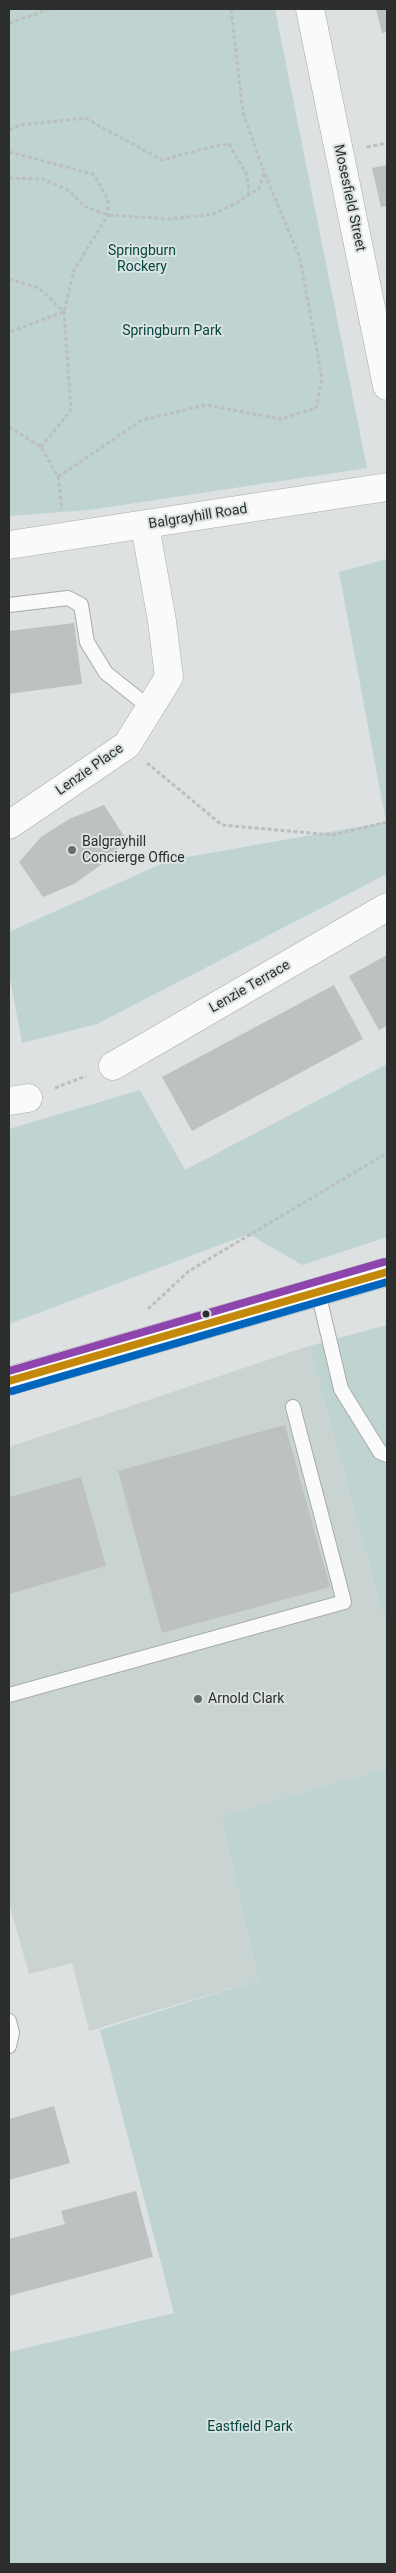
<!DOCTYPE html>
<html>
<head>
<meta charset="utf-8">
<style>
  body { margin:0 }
  #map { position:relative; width:396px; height:2573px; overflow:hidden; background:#dde1e1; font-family:Roboto,sans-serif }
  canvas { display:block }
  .frame { position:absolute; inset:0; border:10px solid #2b2e2d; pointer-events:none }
</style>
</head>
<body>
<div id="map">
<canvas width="396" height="2573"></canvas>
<div class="frame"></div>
</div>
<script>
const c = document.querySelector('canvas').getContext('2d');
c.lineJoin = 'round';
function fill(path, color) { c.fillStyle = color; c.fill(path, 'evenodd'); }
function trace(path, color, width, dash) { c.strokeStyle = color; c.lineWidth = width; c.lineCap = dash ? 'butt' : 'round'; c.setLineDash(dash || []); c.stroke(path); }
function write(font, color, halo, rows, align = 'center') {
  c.font = font + ' Roboto,sans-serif'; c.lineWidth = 4; c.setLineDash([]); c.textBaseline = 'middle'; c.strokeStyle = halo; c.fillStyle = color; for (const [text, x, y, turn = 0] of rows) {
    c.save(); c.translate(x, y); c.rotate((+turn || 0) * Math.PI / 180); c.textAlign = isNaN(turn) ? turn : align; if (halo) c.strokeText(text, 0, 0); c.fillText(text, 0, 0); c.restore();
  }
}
const built = new Path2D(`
  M 309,1346 L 387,1630 L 387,1768 L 221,1816 L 258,1980 L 89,2031 L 72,1963 L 29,1974 L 9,1903 L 9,1447 Z`);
const green = new Path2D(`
  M 9,9 L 275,9 L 367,468 L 89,510 L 9,516 Z
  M 387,559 L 387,874 L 97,1024 L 22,1043 L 9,973 L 9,932 L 170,860 L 386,822 L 339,572 Z
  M 387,1064 L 387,1237 L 302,1265 L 249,1234 L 9,1324 L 9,1129 L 140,1090 L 185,1170 Z
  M 387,1325 L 387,1630 L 309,1346 Z
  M 387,1768 L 387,2564 L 9,2564 L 9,2352 L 174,2313 L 100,2030 L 258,1980 L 221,1816 Z`);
const building = new Path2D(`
  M 376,9 L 387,9 L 387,32 L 382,33 Z
  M 387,165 L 387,206 L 381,207 L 372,168 Z
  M 74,623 L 82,684 L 9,694 L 9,631 Z
  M 104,805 L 126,839 L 105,862 L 74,884 L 43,897 L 19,862 L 41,837 L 69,819 Z
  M 387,955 L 387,1026 L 379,1030 L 349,976 Z
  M 334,985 L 363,1039 L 192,1131 L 162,1077 Z
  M 285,1425 L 330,1587 L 162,1633 L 118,1471 Z
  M 81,1477 L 106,1566 L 9,1594 L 9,1497 Z
  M 54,2106 L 70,2163 L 9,2180 L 9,2119 Z
  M 136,2191 L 153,2257 L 9,2296 L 9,2239 L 65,2224 L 61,2211 Z`);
const path = new Path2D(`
  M 9,23 L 50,9
  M 9,130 L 21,125 L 85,118 L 162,160 L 211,147 L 229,144 L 247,175 L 249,195
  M 367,147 L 387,143
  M 9,152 L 93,174 L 108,199 L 108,215 L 74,270 L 64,312 L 9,332
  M 9,178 L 43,179 L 68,190 L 84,206 L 108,215 L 169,219 L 214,214 L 238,202 L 259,188 L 264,173
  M 9,279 L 39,288 L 64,312 L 71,410 L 41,447
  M 9,427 L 41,447 L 58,477 L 62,509
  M 58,477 L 142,420 L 206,405 L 281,419 L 316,408 L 322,378 L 300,258 L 264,172 L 243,112 L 231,9
  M 147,763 L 222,825 L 333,835 L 387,822
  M 55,1088 L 86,1076
  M 148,1309 L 189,1271 L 387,1153`);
const lane = new Path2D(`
  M 9,605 L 68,598 L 81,605 L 87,642 L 106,673 L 150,708
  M 318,1292 L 341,1389 L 380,1452 L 387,1455
  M 9,1695 L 344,1602 L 293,1407
  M 9,2021 L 12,2033 L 9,2046`);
const street = new Path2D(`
  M 310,9 L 387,386
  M 9,825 L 127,745 L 169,677 L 162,621 L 145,526
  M 113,1066 L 387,907
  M 9,1101 L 28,1098`);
const secondary = new Path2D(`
  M 9,545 L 387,487`);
const primary = new Path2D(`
  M 9,1381 L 387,1272`);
const bus1 = new Path2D(`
  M 9,1381 L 387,1272`);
const bus2 = new Path2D(`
  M 12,1391 L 387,1282`);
const bus3 = new Path2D(`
  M 9,1371 L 384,1262`);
const markers = [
  [72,850,5,"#696d6c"],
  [206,1314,4.5,"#2b2e2d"],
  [198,1699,5,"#696d6c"]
];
const streetNames = [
  ["Mosesfield Street",349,198,78],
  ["Balgrayhill Road",198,517,-9],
  ["Lenzie Place",90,770,-35],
  ["Lenzie Terrace",250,987,-30]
];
const parkNames = [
  ["Springburn",142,251],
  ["Rockery",142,267],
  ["Springburn Park",172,331],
  ["Eastfield Park",250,2427]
];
const poiNames = [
  ["Balgrayhill",82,842],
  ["Concierge Office",82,858],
  ["Arnold Clark",208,1699]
];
fill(built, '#c9d3d2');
fill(green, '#bfd4d1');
fill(building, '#bec1c1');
trace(lane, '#a8abab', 16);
trace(street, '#a8abab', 29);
trace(secondary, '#a8abab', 29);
trace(primary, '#a8abab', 29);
trace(path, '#bcbfbe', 3, [4, 2.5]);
trace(lane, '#fafafa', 14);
trace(street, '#fafafa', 28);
trace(secondary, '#fafafa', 28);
trace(primary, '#fafafa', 28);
trace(bus1, '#c4880b', 8);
trace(bus2, '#0065bd', 8);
trace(bus3, '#8e44ad', 8);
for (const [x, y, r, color] of markers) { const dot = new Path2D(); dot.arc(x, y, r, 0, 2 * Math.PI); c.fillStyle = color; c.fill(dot); trace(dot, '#dbe3e2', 2); }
write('14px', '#2b2e2d', '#dbe3e2', streetNames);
write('14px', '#044841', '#dbe3e2', parkNames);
write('14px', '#2b2e2d', '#dbe3e2', poiNames, 'left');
</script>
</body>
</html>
